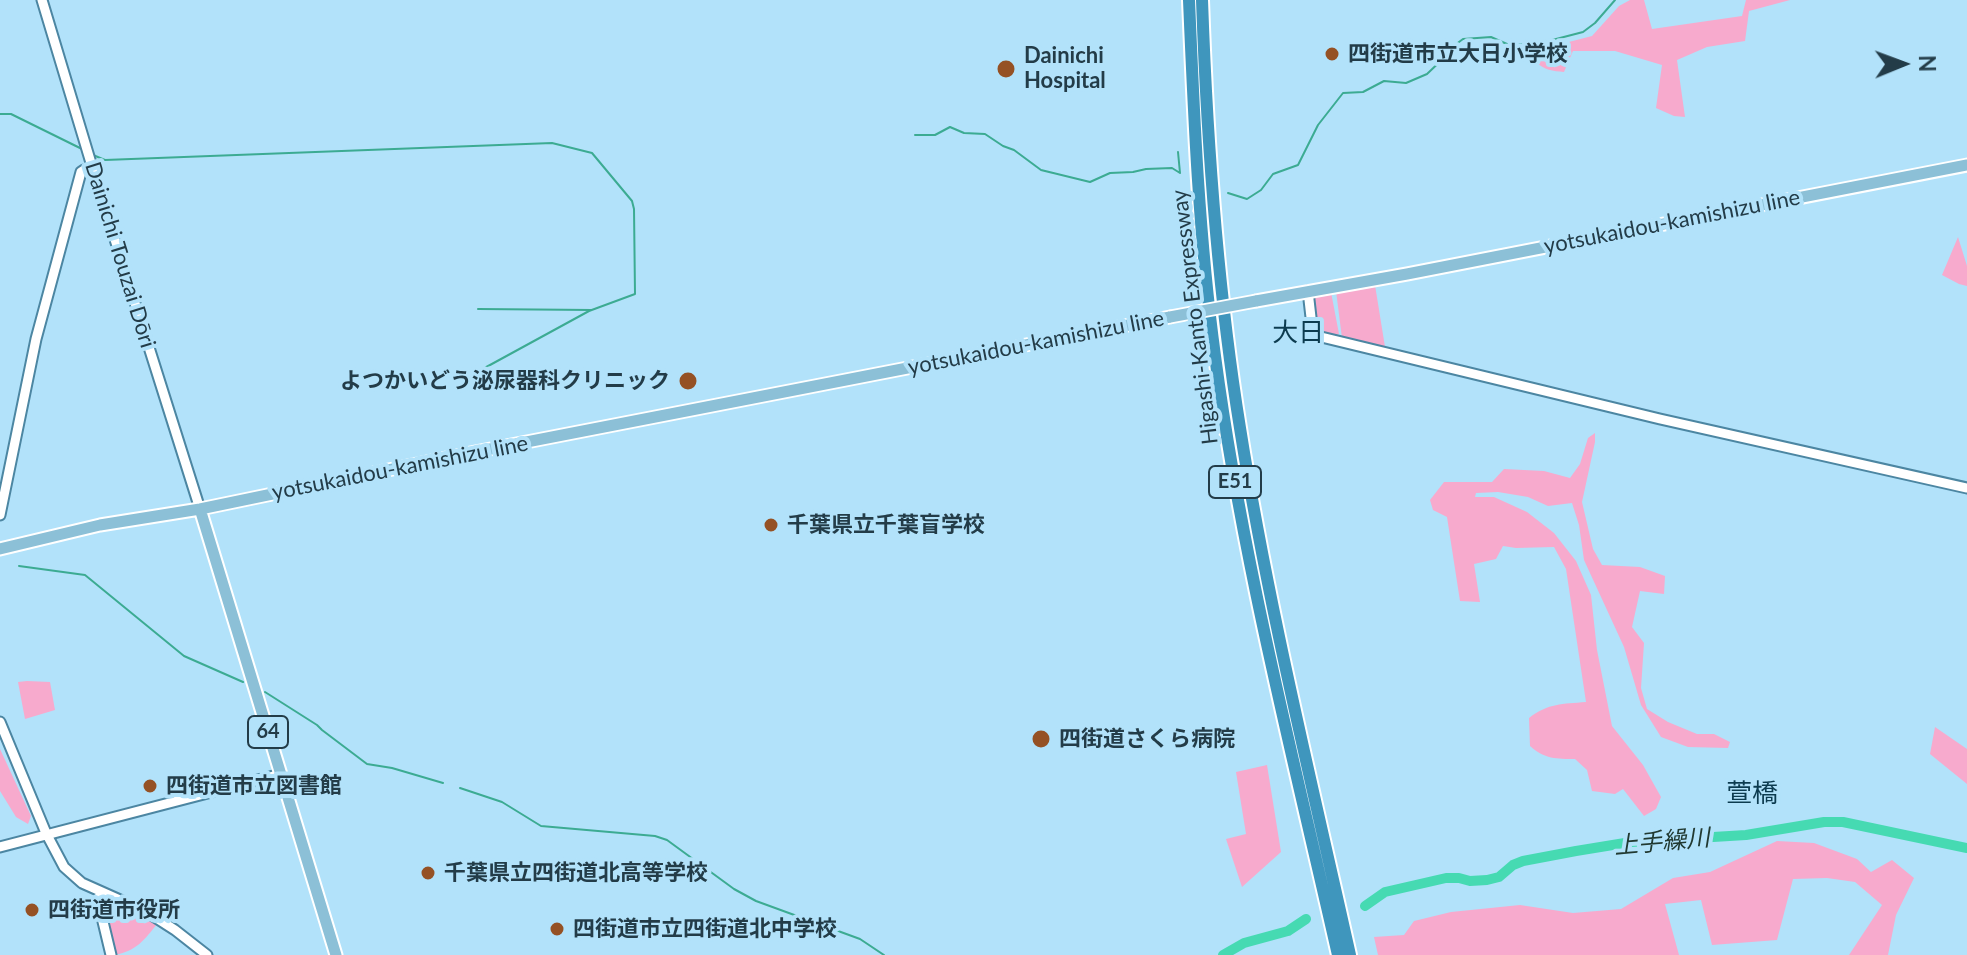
<!DOCTYPE html>
<html>
<head>
<meta charset="utf-8">
<style>
  body { margin:0 }
  #map { position:relative; width:1967px; height:955px; overflow:hidden; background:#b2e2fa; font-family:Lato,sans-serif }
  canvas { display:block }
  .north { position:absolute; left:1863px; top:24px; width:80px; height:80px; -webkit-text-stroke:6px #b2e2fa; paint-order:stroke; rotate:89deg; font-size:22px; font-weight:700; line-height:32px; text-align:center; color:#233c48 }
  .north::after { content:''; display:block; margin:auto; width:28px; height:36px; background:#233c48; clip-path:polygon(50% 0,100% 100%,50% 72%,0 100%) }
</style>
</head>
<body>
<div id="map">
<canvas width="1967" height="955"></canvas>
<div class="north">N</div>
</div>
<script>
const c = document.querySelector('canvas').getContext('2d');
c.lineJoin = 'round';
function fill(path, color) { c.fillStyle = color; c.fill(path, 'evenodd'); }
function trace(path, color, width, dash) { c.strokeStyle = color; c.lineWidth = width; c.lineCap = dash ? 'butt' : 'round'; c.setLineDash(dash || []); c.stroke(path); }
function write(font, color, halo, rows, align = 'center') {
  c.font = font + ' Lato,"Noto Sans JP",sans-serif'; c.lineWidth = 8; c.setLineDash([]); c.textBaseline = 'middle'; c.strokeStyle = halo; c.fillStyle = color; for (const [text, x, y, turn = 0] of rows) {
    c.save(); c.translate(x, y); c.rotate((+turn || 0) * Math.PI / 180); c.textAlign = isNaN(turn) ? turn : align; if (halo) c.strokeText(text, 0, 0); c.fillText(text, 0, 0); c.restore();
  }
}
const green = new Path2D(`
  M 1630,0 L 1644,0 L 1652,29 L 1742,16 L 1746,0 L 1790,0 L 1749,11 L 1745,41 L 1707,47 L 1677,60 L 1685,117 L 1674,116 L 1656,108 L 1662,65 L 1615,51 L 1573,51 L 1564,72 C 1553,71 1544,70 1536,62 L 1538,50 L 1592,36 L 1619,6 Z
  M 1958,237 L 1967,266 L 1967,286 L 1959,284 L 1942,275 Z
  M 1375,285 L 1385,347 L 1342,338 L 1336,291 Z
  M 1331,292 L 1339,334 L 1329,337 L 1317,334 L 1312,295 Z
  M 1595,433 L 1595,442 L 1582,502 L 1593,549 L 1602,565 L 1640,567 L 1665,576 L 1664,594 L 1640,591 L 1632,627 L 1644,643 L 1641,688 L 1647,709 L 1668,722 L 1697,734 L 1714,734 L 1730,742 L 1728,748 L 1688,747 L 1661,737 L 1641,705 L 1624,647 L 1584,560 L 1579,525 L 1572,503 L 1548,506 L 1528,497 L 1498,492 L 1476,493 L 1475,497 L 1494,497 L 1527,512 L 1554,533 L 1576,561 L 1591,595 L 1597,650 L 1612,726 L 1643,765 L 1661,797 L 1656,809 L 1644,816 L 1623,789 L 1615,794 L 1592,791 L 1587,770 L 1575,759 C 1557,759 1544,759 1530,746 L 1529,718 C 1549,703 1562,704 1586,702 L 1566,569 L 1554,547 L 1516,548 L 1503,546 L 1496,559 L 1474,564 L 1480,602 L 1460,601 L 1447,517 L 1433,510 L 1430,500 L 1444,482 L 1492,482 L 1504,469 L 1544,471 L 1570,478 L 1580,464 L 1588,438 Z
  M 27,681 L 50,682 L 55,710 L 25,719 L 18,682 Z
  M 1935,727 L 1967,749 L 1967,784 L 1930,754 Z
  M 0,749 L 31,816 L 28,824 L 16,817 L 0,791 Z
  M 1267,765 L 1281,852 L 1242,887 L 1226,839 L 1246,834 L 1236,772 Z
  M 1777,841 L 1814,843 L 1857,859 L 1871,872 L 1892,860 L 1914,878 L 1896,915 L 1888,955 L 1849,955 L 1882,905 L 1855,882 L 1827,878 L 1793,879 L 1777,940 L 1712,945 L 1701,900 L 1665,904 L 1679,955 L 1378,955 L 1374,937 L 1404,935 L 1414,921 L 1451,912 L 1520,905 L 1573,913 L 1621,909 L 1673,878 L 1710,872 Z
  M 133,909 L 158,923 C 144,940 137,951 114,955 L 104,918 L 128,920 Z`);
const stream = new Path2D(`
  M 0,114 L 11,114 L 84,150
  M 915,135 L 935,135 L 950,127 L 964,133 L 985,134 L 1003,146 L 1014,150 L 1041,170 L 1090,182 L 1110,173 L 1133,172 L 1146,169 L 1172,168 L 1180,173 L 1178,152
  M 93,155 L 105,160 L 552,143 L 592,153 L 632,201 L 634,209 L 635,294 L 589,311 L 479,371
  M 1228,193 L 1247,199 L 1261,190 L 1273,174 L 1298,165 L 1318,125 L 1343,93 L 1363,92 L 1384,81 L 1406,83 L 1427,74 L 1449,53 L 1451,48 L 1463,39 L 1491,37 L 1507,44 L 1533,45 L 1583,32 L 1595,23 L 1615,0
  M 478,309 L 592,310
  M 19,566 L 85,575 L 184,656 L 243,682
  M 265,692 L 317,725 L 322,730 L 367,764 L 392,768 L 443,783
  M 460,788 L 502,802 L 541,826 L 655,836 L 667,840 L 734,889 L 756,901 L 860,939 L 884,955`);
const river = new Path2D(`
  M 1365,906 L 1385,892 L 1446,878 L 1459,878 L 1470,881 L 1487,880 L 1499,877 L 1513,865 L 1523,861 L 1576,851 L 1631,842 L 1746,835 L 1824,822 L 1843,822 L 1967,848
  M 1223,955 L 1244,943 L 1288,931 L 1306,919`);
const minor = new Path2D(`
  M 42,0 L 94,173 L 200,509
  M 1308,291 L 1313,335 L 1660,419 L 1967,488
  M 0,515 L 36,339 L 81,172 L 84,170 L 94,173
  M 0,722 L 46,833 L 64,867 L 82,883 L 147,912 L 175,930 L 207,955
  M 0,847 L 281,774
  M 100,891 L 99,905 L 111,955`);
const major = new Path2D(`
  M 1256,301 L 1407,274 L 1967,165
  M 200,509 L 336,955
  M 0,549 L 100,525 L 200,509 L 475,452 L 1170,317`);
const highway = new Path2D(`
  M 1189,0 C 1194,119 1199,238 1215,356 C 1242,559 1293,756 1338,955
  M 1202,0 C 1207,143 1217,286 1240,428 C 1268,605 1311,780 1350,955`);
const majorBridge = new Path2D(`
  M 1170,317 L 1256,301`);
const markers = [
  [1332,54,8,"#955124"],
  [1006,69,10,"#955124"],
  [688,381,10,"#955124"],
  [771,525,8,"#955124"],
  [1041,739,10,"#955124"],
  [150,786,8,"#955124"],
  [428,873,8,"#955124"],
  [32,910,8,"#955124"],
  [557,929,8,"#955124"]
];
const shields = [
  [1235,482,52],
  [268,732,40]
];
const shieldNames = [
  ["E51",1235,482],
  ["64",268,732]
];
const poiNames = [
  ["四街道市立大日小学校",1348,54],
  ["Dainichi",1024,56],
  ["Hospital",1024,81],
  ["よつかいどう泌尿器科クリニック",670,381,"right"],
  ["千葉県立千葉盲学校",787,525],
  ["四街道さくら病院",1059,739],
  ["四街道市立図書館",166,786],
  ["千葉県立四街道北高等学校",444,873],
  ["四街道市役所",48,910],
  ["四街道市立四街道北中学校",573,929]
];
const streetNames = [
  ["yotsukaidou-kamishizu line",1672,222,-11],
  ["Dainichi Touzai Dōri",120,255,73],
  ["Higashi-Kanto Expressway",1195,317,-97],
  ["yotsukaidou-kamishizu line",1036,343,-11],
  ["yotsukaidou-kamishizu line",400,468,-11]
];
const waterNames = [
  ["上手繰川",1662,842,-5]
];
const quarterNames = [
  ["大日",1298,333],
  ["萱橋",1752,794]
];
fill(green, '#f7aacd');
trace(stream, '#3cab92', 2);
trace(river, '#46dab2', 10);
trace(minor, '#4c86a2', 13);
trace(major, '#fff', 15);
trace(highway, '#fff', 16);
trace(minor, '#fff', 9);
trace(major, '#8cc0d7', 11);
trace(highway, '#3f96bd', 12);
trace(majorBridge, '#fff', 15, []);
trace(majorBridge, '#8cc0d7', 11);
for (const [x, y, r, color] of markers) { const dot = new Path2D(); dot.arc(x, y, r, 0, 2 * Math.PI); c.fillStyle = color; c.fill(dot); trace(dot, '#b2e2fa', 3); }
for (const [x, y, w] of shields) { const box = new Path2D(); box.roundRect(x - w / 2, y - 16, w, 32, 6); c.fillStyle = '#b2e2fa'; c.fill(box); trace(box, '#233c48', 2); }
write('bold 20px', '#233c48', null, shieldNames);
write('bold 22px', '#233c48', '#b2e2fa', poiNames, 'left');
write('22px', '#233c48', '#b2e2fa', streetNames);
write('italic 24px', '#213931', '#b2e2fa', waterNames);
write('26px', '#0c3b4f', '#b2e2fa', quarterNames);
</script>
</body>
</html>
